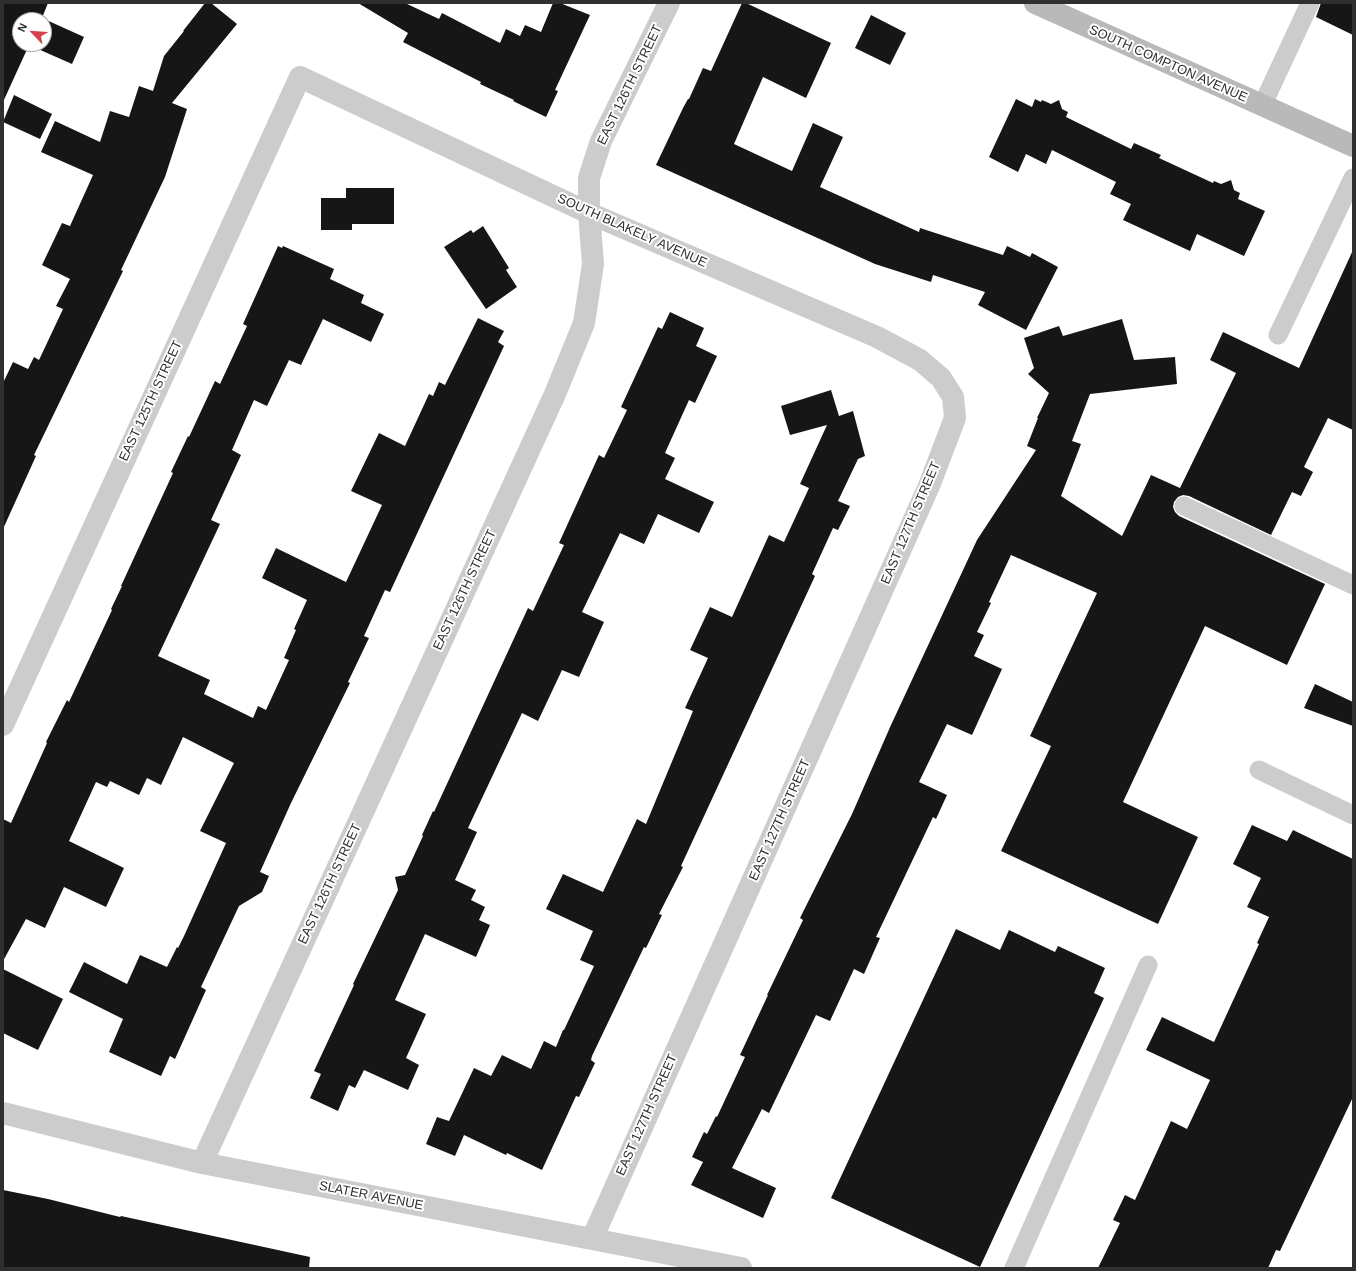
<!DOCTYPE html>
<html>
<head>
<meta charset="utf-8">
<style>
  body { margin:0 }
  #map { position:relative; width:1356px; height:1271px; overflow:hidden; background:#fff; font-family:Arial,sans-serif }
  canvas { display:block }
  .frame { position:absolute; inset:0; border:4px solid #2f2f2f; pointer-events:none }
  .north { position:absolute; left:12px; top:12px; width:40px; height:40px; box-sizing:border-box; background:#fff; border:1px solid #acacac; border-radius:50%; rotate:295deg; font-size:11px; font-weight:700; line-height:16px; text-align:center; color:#2f2f2f }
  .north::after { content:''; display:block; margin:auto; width:14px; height:18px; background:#d84052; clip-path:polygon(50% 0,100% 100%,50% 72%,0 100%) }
</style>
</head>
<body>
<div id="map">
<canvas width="1356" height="1271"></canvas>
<div class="frame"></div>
<div class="north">N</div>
</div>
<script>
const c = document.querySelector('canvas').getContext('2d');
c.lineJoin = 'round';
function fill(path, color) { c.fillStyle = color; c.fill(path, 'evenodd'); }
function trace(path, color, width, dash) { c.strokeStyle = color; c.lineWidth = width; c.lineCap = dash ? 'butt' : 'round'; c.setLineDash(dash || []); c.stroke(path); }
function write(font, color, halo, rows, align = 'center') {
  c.font = font + ' Arial,sans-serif'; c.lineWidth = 4; c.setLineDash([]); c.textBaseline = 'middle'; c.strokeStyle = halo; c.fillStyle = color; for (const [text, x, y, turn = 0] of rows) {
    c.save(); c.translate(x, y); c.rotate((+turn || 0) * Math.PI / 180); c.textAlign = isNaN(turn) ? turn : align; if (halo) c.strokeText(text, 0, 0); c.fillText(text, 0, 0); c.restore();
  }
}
const building = new Path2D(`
  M 3,3 L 48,3 L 42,18 L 84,37 L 72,64 L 29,45 L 3,102 ZM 20,20 L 44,20 L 44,44 L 20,44 Z
  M 205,3 L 211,3 L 237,24 L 172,103 L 187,109 L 165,177 L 121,270 L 123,271 L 34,455 L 36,456 L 3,529 L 3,383 L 13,362 L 28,369 L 34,357 L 39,360 L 63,309 L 56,306 L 70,279 L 42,265 L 62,223 L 70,226 L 93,175 L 41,152 L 55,121 L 100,142 L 110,111 L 129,117 L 139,86 L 153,91 L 164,56 L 184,31 L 183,31 Z
  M 358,3 L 405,3 L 439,19 L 442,13 L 500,43 L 506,29 L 520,36 L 525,25 L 541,32 L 553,3 L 560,3 L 590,15 L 555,90 L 558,91 L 546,117 L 513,101 L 514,100 L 480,84 L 481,82 L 403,42 L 408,33 Z
  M 742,3 L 746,3 L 831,43 L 806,98 L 763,77 L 734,144 L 792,171 L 813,123 L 843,137 L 820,187 L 919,232 L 920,228 L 1003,255 L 1007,246 L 1030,257 L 1032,253 L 1058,267 L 1026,330 L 978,305 L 985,292 L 933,275 L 931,282 L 875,264 L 656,165 L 683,108 L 688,99 L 689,99 L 703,68 L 711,71 Z
  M 1321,3 L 1353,3 L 1353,35 L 1316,17 Z
  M 871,15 L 906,33 L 890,65 L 855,48 Z
  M 14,95 L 52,114 L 40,139 L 3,122 Z
  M 1016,99 L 1032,107 L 1035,99 L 1041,102 L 1042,100 L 1051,104 L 1059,100 L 1062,109 L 1068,112 L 1066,117 L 1131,149 L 1134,143 L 1161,155 L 1159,158 L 1213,183 L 1214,181 L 1221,184 L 1231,180 L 1234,190 L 1240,193 L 1238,199 L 1265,211 L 1244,256 L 1197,234 L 1190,251 L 1123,220 L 1131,204 L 1110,194 L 1116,182 L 1052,150 L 1046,164 L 1026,154 L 1018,172 L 989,157 Z
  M 346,188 L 394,188 L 394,224 L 352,224 L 352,230 L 321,230 L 321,198 L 346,198 Z
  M 483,226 L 509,268 L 506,270 L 517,287 L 486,309 L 444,247 L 471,230 L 473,233 Z
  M 278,246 L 282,248 L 283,246 L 334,269 L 330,279 L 364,295 L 361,303 L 384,314 L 371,342 L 323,319 L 301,365 L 289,360 L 267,406 L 254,400 L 232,450 L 241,455 L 211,520 L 220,524 L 158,656 L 210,680 L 204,694 L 253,718 L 258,706 L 266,710 L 289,660 L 284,658 L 296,630 L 294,629 L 307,600 L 262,578 L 276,548 L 346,582 L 382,505 L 351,491 L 379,433 L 405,446 L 429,394 L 433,396 L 439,382 L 445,385 L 478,318 L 504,331 L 498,342 L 504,346 L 390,592 L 385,590 L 364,636 L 369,638 L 348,682 L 350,683 L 291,803 L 260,872 L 269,876 L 262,892 L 239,906 L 201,987 L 206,990 L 175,1059 L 170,1056 L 161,1076 L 109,1052 L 123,1019 L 69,992 L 84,962 L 127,984 L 140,955 L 167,967 L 177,947 L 178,948 L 184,936 L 226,843 L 200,831 L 234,763 L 183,737 L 161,785 L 147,778 L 139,795 L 110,781 L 107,787 L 96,782 L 69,841 L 124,868 L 106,907 L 64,887 L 45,928 L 26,919 L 3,961 L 3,819 L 11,823 L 47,743 L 46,742 L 67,700 L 69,702 L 112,610 L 111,609 L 122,586 L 121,586 L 173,473 L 171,472 L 188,436 L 189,437 L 215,381 L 220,384 L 247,326 L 243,324 Z
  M 1353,250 L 1353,430 L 1328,418 L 1304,467 L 1313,472 L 1301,496 L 1292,492 L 1271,535 L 1189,496 L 1183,495 L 1178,497 L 1174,502 L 1173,507 L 1175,512 L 1179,516 L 1325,584 L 1287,665 L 1205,626 L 1123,802 L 1198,837 L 1158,924 L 1001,851 L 1051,746 L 1030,736 L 1097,593 L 1011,555 L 989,602 L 991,603 L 977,632 L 984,635 L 974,656 L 1002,669 L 972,735 L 947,724 L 919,782 L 947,795 L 936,819 L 933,817 L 876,937 L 880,938 L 864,974 L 854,969 L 830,1021 L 816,1015 L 769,1113 L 762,1109 L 732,1168 L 776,1188 L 763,1218 L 691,1185 L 703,1162 L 692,1157 L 704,1132 L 707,1134 L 716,1116 L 717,1117 L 745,1057 L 740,1055 L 768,995 L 767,995 L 803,920 L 800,918 L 852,814 L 891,725 L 977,540 L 1036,450 L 1027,446 L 1038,418 L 1037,418 L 1049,393 L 1028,374 L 1034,368 L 1024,338 L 1059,326 L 1063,336 L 1122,319 L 1134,360 L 1175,357 L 1177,384 L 1090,394 L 1072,441 L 1081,444 L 1061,496 L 1122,536 L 1151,475 L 1180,488 L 1236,373 L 1210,360 L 1223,332 L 1299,368 Z
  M 670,312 L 704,328 L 696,346 L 717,356 L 695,403 L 689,400 L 665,453 L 675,458 L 665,479 L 714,502 L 699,533 L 658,514 L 644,544 L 620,533 L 582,612 L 604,622 L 579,677 L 562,670 L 538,721 L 522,713 L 468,828 L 477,832 L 455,880 L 476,890 L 471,900 L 485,907 L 479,920 L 490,925 L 476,957 L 425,934 L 395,1000 L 426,1014 L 406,1058 L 419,1065 L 408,1090 L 364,1070 L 355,1088 L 349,1085 L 338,1111 L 310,1098 L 321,1074 L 314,1071 L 354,985 L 353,984 L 398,890 L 395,877 L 405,875 L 423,836 L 422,835 L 433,811 L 434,812 L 528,608 L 533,611 L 564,545 L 559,543 L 599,455 L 604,458 L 627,410 L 621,407 L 658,327 L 662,329 Z
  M 831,390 L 839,416 L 853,411 L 865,456 L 858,459 L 838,501 L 850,506 L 838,530 L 833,528 L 812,574 L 815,576 L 681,866 L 683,867 L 659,914 L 662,915 L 646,948 L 644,947 L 592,1056 L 591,1060 L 595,1063 L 579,1097 L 576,1096 L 542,1170 L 507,1153 L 506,1155 L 464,1135 L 455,1156 L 426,1144 L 437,1117 L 449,1121 L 474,1068 L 491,1076 L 502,1055 L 531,1069 L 544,1041 L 556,1047 L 563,1030 L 564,1030 L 594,966 L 580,960 L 593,931 L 546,909 L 563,874 L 603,892 L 637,819 L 646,824 L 693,711 L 685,708 L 708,658 L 690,650 L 710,607 L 732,617 L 769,535 L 784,542 L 809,488 L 800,484 L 827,425 L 790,435 L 781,406 Z
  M 1315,684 L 1353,702 L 1353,726 L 1304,708 Z
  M 1252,825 L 1287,841 L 1293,830 L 1353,859 L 1353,1097 L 1280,1251 L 1276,1250 L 1268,1268 L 1098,1268 L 1120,1223 L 1113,1220 L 1125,1195 L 1135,1200 L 1171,1121 L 1187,1129 L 1210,1080 L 1146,1050 L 1162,1017 L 1214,1042 L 1259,944 L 1257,943 L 1269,917 L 1247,907 L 1261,878 L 1233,864 Z
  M 956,929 L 1000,950 L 1009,930 L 1055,952 L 1058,946 L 1105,968 L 1094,993 L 1104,998 L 980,1267 L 831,1198 Z
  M 3,969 L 63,999 L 38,1050 L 3,1033 Z
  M 3,1190 L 48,1199 L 120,1217 L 121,1216 L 310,1257 L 309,1268 L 3,1268 Z`);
const service = new Path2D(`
  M 1262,106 L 1310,3
  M 1278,335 L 1353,178
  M 1184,506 L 1353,585
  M 1259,770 L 1353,815
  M 1014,1268 L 1148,965`);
const minor = new Path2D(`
  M 3,725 L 300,77 L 589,213 L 877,337 L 920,360 L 941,378 L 953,397 L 955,418 L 929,486 L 592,1239
  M 3,1113 L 202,1163 L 741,1268
  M 202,1163 L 555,394 L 584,323 L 593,264 L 589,213 L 589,178 L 601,141 L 669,3`);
const secondary = new Path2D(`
  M 1035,3 L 1353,146`);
const streetNames = [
  ["SOUTH COMPTON AVENUE",1168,64,24],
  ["EAST 126TH STREET",630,85,-64],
  ["SOUTH BLAKELY AVENUE",632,231,24],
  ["EAST 125TH STREET",151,401,-65],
  ["EAST 127TH STREET",911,523,-67],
  ["EAST 126TH STREET",465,590,-65],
  ["EAST 127TH STREET",780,820,-66],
  ["EAST 126TH STREET",330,884,-65],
  ["EAST 127TH STREET",647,1115,-66],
  ["SLATER AVENUE",371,1196,11]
];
fill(building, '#161616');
trace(service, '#ccc', 19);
trace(minor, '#ccc', 22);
trace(secondary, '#b9b9b9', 22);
write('13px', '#2f2f2f', '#fff', streetNames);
</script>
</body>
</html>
